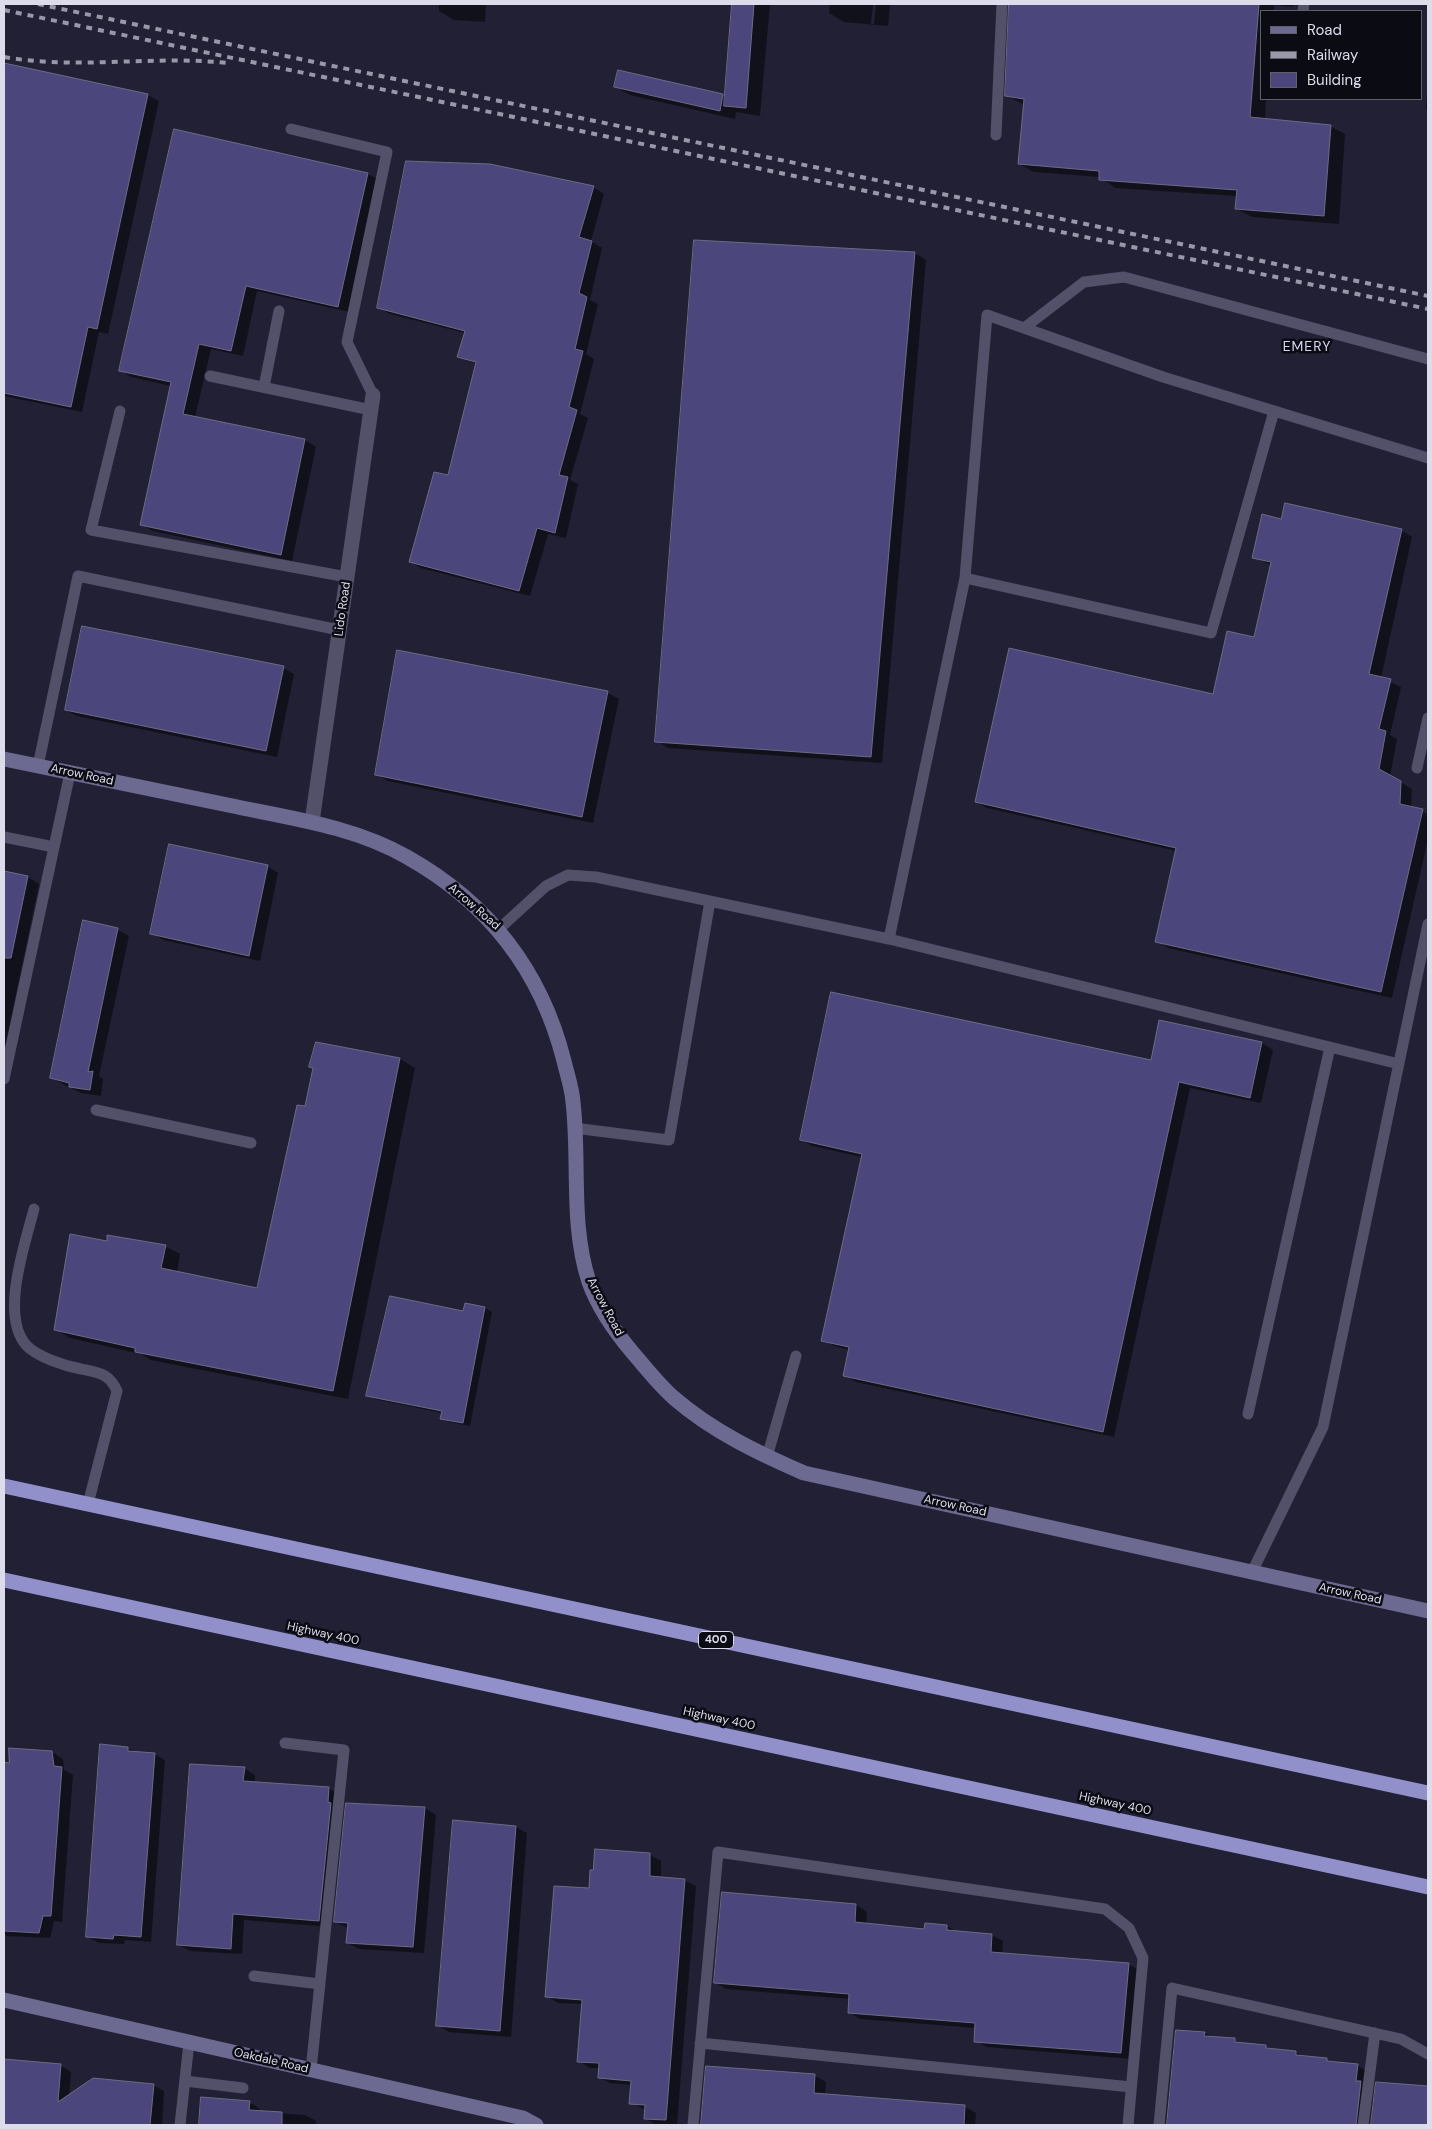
<!DOCTYPE html>
<html>
<head>
<meta charset="utf-8">
<style>
  body { margin:0 }
  #map { position:relative; width:1432px; height:2129px; overflow:hidden; background:#212035; font-family:"DM Sans",sans-serif }
  canvas { display:block }
  .frame { position:absolute; inset:0; border:5px solid #dcdceb; pointer-events:none }
  .legend { position:absolute; left:1260px; top:10px; width:162px; height:90px; box-sizing:border-box; background:#0b0b14; border:1px solid #5f5f6a; margin:0; padding:6px 9px; list-style:none; font-size:15px; color:#dcdceb }
  .legend li { display:flex; align-items:center; gap:10px; height:25px }
  .legend b { width:25px; border:1px solid #5f5f6a }
</style>
</head>
<body>
<div id="map">
<canvas width="1432" height="2129"></canvas>
<div class="frame"></div>
<ul class="legend">
<li><b style="height:6px;background:#6c6a91"></b>Road</li>
<li><b style="height:6px;background:#9998a9"></b>Railway</li>
<li><b style="height:14px;background:#4b467c"></b>Building</li>
</ul>
</div>
<script>
const c = document.querySelector('canvas').getContext('2d');
c.lineJoin = 'round';
function fill(path, color) { c.fillStyle = color; c.fill(path, 'evenodd'); }
function trace(path, color, width, dash) { c.strokeStyle = color; c.lineWidth = width; c.lineCap = dash ? 'butt' : 'round'; c.setLineDash(dash || []); c.stroke(path); }
function write(font, color, halo, rows, align = 'center') {
  c.font = font + ' "DM Sans",sans-serif'; c.lineWidth = 5; c.setLineDash([]); c.textBaseline = 'middle'; c.strokeStyle = halo; c.fillStyle = color; for (const [text, x, y, turn = 0] of rows) {
    c.save(); c.translate(x, y); c.rotate((+turn || 0) * Math.PI / 180); c.textAlign = isNaN(turn) ? turn : align; if (halo) c.strokeText(text, 0, 0); c.fillText(text, 0, 0); c.restore();
  }
}
const shadow = new Path2D(`
  M 439,4 L 486,4 L 485,22 L 454,20 L 439,11 Z
  M 733,4 L 770,4 L 760,116 L 736,112 L 735,119 L 630,95 L 615,87 L 726,96 Z
  M 830,4 L 873,4 L 871,24 L 874,24 L 876,4 L 890,4 L 888,26 L 844,22 L 829,13 Z
  M 1011,4 L 1293,4 L 1293,7 L 1274,5 L 1274,11 L 1261,11 L 1261,99 L 1266,99 L 1265,120 L 1330,126 L 1345,134 L 1339,224 L 1252,217 L 1237,209 L 1237,196 L 1115,188 L 1100,177 L 1034,172 L 1019,164 L 1025,105 L 1007,96 Z
  M 4,64 L 148,95 L 159,101 L 108,334 L 99,332 L 82,412 L 4,396 Z
  M 1428,83 L 1428,110 L 1426,109 Z
  M 368,174 L 379,180 L 349,312 L 257,291 L 243,356 L 211,349 L 195,417 L 305,440 L 316,447 L 292,561 L 153,531 L 142,525 L 171,386 L 131,377 L 120,370 Z
  M 593,187 L 604,194 L 591,241 L 602,248 L 590,300 L 598,304 L 586,354 L 594,359 L 580,414 L 588,418 L 570,480 L 578,484 L 566,538 L 548,534 L 530,596 L 421,568 L 410,562 L 449,477 L 477,364 L 458,356 L 465,333 L 390,314 L 379,308 Z
  M 915,253 L 926,260 L 882,763 L 668,748 L 657,741 Z
  M 1282,520 L 1401,530 L 1412,537 L 1381,678 L 1401,687 L 1390,735 L 1397,739 L 1390,776 L 1412,789 L 1411,808 L 1428,814 L 1428,839 L 1392,998 L 1168,948 L 1157,941 L 1177,851 L 987,808 L 976,802 L 1214,696 L 1254,638 L 1271,565 L 1254,557 Z
  M 398,651 L 608,693 L 619,699 L 593,823 L 388,781 L 377,775 Z
  M 283,668 L 294,674 L 277,757 L 77,716 L 66,710 Z
  M 267,866 L 278,873 L 260,961 L 163,940 L 152,933 Z
  M 4,872 L 28,877 L 39,884 L 4,1051 Z
  M 118,930 L 129,936 L 99,1076 L 103,1079 L 101,1096 L 81,1093 L 51,1078 Z
  M 1160,1021 L 1262,1043 L 1273,1050 L 1261,1103 L 1190,1088 L 1114,1437 L 856,1382 L 845,1375 L 850,1350 L 834,1346 L 823,1340 L 862,1157 L 812,1146 L 801,1140 L 1152,1062 Z
  M 317,1043 L 400,1059 L 415,1068 L 348,1399 L 151,1360 L 141,1354 L 70,1338 L 55,1329 L 108,1242 L 165,1246 L 180,1254 L 177,1273 L 258,1289 L 306,1107 Z
  M 485,1308 L 492,1312 L 470,1426 L 449,1422 L 441,1418 L 442,1413 L 374,1399 L 367,1395 L 464,1312 Z
  M 128,1748 L 136,1752 L 154,1754 L 165,1760 L 151,1942 L 125,1940 L 124,1944 L 99,1943 L 88,1937 Z
  M 52,1752 L 63,1759 L 64,1770 L 73,1775 L 62,1922 L 54,1921 L 50,1938 L 7,1936 L 4,1934 L 4,1764 L 10,1764 Z
  M 244,1768 L 255,1775 L 255,1783 L 328,1788 L 339,1794 L 330,1927 L 244,1920 L 242,1954 L 190,1951 L 179,1945 Z
  M 425,1808 L 436,1815 L 424,1953 L 359,1949 L 347,1943 L 348,1928 L 335,1922 Z
  M 454,1822 L 516,1827 L 527,1833 L 511,2037 L 449,2032 L 438,2025 Z
  M 650,1855 L 661,1861 L 661,1878 L 684,1880 L 696,1886 L 677,2125 L 656,2125 L 645,2118 L 646,2110 L 631,2103 L 632,2085 L 610,2083 L 599,2077 L 600,2068 L 590,2068 L 579,2061 L 583,2004 L 558,2003 L 547,1996 L 591,1890 Z
  M 856,1905 L 867,1912 L 866,1925 L 925,1930 L 947,1926 L 957,1932 L 992,1935 L 1003,1941 L 1002,1955 L 1128,1964 L 1139,1970 L 1132,2059 L 987,2047 L 976,2041 L 976,2028 L 860,2019 L 849,2012 L 850,1999 L 726,1989 L 715,1982 Z
  M 1177,2031 L 1205,2033 L 1213,2038 L 1235,2040 L 1242,2044 L 1265,2046 L 1273,2050 L 1296,2052 L 1304,2057 L 1357,2065 L 1368,2072 L 1367,2125 L 1167,2125 Z
  M 4,2060 L 60,2065 L 71,2072 L 67,2125 L 4,2125 Z
  M 707,2068 L 815,2076 L 826,2082 L 825,2095 L 965,2107 L 976,2113 L 975,2125 L 702,2125 Z
  M 89,2079 L 153,2085 L 164,2091 L 162,2125 L 87,2125 Z
  M 1377,2084 L 1428,2087 L 1428,2125 L 1372,2125 Z
  M 203,2099 L 249,2102 L 260,2109 L 260,2112 L 305,2115 L 316,2121 L 316,2125 L 200,2125 Z`);
const building = new Path2D(`
  M 732,4 L 754,4 L 746,108 L 724,106 Z
  M 1009,4 L 1259,4 L 1250,117 L 1331,125 L 1324,216 L 1235,209 L 1237,190 L 1099,180 L 1099,171 L 1018,164 L 1024,99 L 1005,96 Z
  M 4,63 L 148,94 L 97,329 L 88,327 L 71,407 L 4,393 Z
  M 618,70 L 723,94 L 720,111 L 614,87 Z
  M 174,129 L 368,173 L 338,307 L 246,286 L 231,351 L 199,344 L 183,414 L 305,439 L 281,555 L 140,525 L 171,382 L 119,371 Z
  M 406,161 L 490,164 L 594,186 L 579,237 L 592,241 L 579,293 L 587,297 L 575,349 L 583,351 L 569,407 L 577,410 L 559,475 L 568,477 L 555,533 L 537,528 L 519,591 L 409,562 L 434,472 L 448,475 L 476,362 L 457,357 L 465,331 L 377,308 Z
  M 694,240 L 915,252 L 871,757 L 655,742 Z
  M 1285,503 L 1402,529 L 1369,674 L 1391,679 L 1379,729 L 1386,731 L 1379,769 L 1401,781 L 1400,804 L 1423,809 L 1381,992 L 1155,942 L 1176,848 L 975,802 L 1009,648 L 1213,694 L 1227,631 L 1254,637 L 1271,562 L 1252,558 L 1262,514 L 1281,519 Z
  M 82,626 L 284,666 L 266,751 L 65,710 Z
  M 397,650 L 608,691 L 582,817 L 375,775 Z
  M 169,844 L 268,865 L 249,956 L 150,934 Z
  M 4,871 L 28,876 L 11,958 L 4,958 Z
  M 83,920 L 118,928 L 88,1072 L 93,1071 L 90,1090 L 69,1087 L 69,1083 L 50,1078 Z
  M 831,992 L 1151,1060 L 1159,1020 L 1262,1042 L 1250,1098 L 1179,1082 L 1103,1432 L 843,1376 L 849,1347 L 821,1341 L 862,1154 L 800,1140 Z
  M 316,1042 L 400,1058 L 333,1391 L 135,1352 L 135,1348 L 54,1330 L 70,1234 L 107,1241 L 107,1235 L 166,1245 L 161,1268 L 257,1288 L 297,1105 L 305,1106 L 313,1068 L 309,1067 Z
  M 390,1296 L 463,1311 L 465,1303 L 485,1307 L 463,1423 L 440,1419 L 442,1411 L 366,1396 Z
  M 100,1744 L 128,1747 L 128,1751 L 155,1753 L 141,1937 L 114,1935 L 113,1939 L 86,1937 Z
  M 9,1748 L 52,1751 L 54,1766 L 62,1767 L 51,1916 L 43,1916 L 39,1933 L 4,1931 L 4,1762 L 9,1763 Z
  M 190,1764 L 245,1767 L 243,1781 L 329,1787 L 328,1802 L 331,1803 L 319,1921 L 233,1914 L 231,1949 L 177,1945 Z
  M 346,1803 L 425,1807 L 413,1947 L 346,1943 L 348,1923 L 334,1922 Z
  M 453,1820 L 516,1826 L 500,2031 L 436,2026 Z
  M 595,1849 L 650,1853 L 650,1876 L 685,1879 L 666,2120 L 644,2119 L 645,2105 L 629,2104 L 631,2081 L 598,2078 L 599,2063 L 577,2062 L 582,2000 L 545,1997 L 554,1886 L 589,1888 L 590,1870 L 593,1870 Z
  M 722,1892 L 856,1904 L 855,1922 L 924,1929 L 925,1923 L 947,1925 L 947,1930 L 992,1934 L 991,1952 L 1129,1963 L 1121,2053 L 974,2042 L 975,2023 L 848,2013 L 849,1994 L 714,1983 Z
  M 1176,2030 L 1205,2032 L 1204,2036 L 1235,2038 L 1235,2042 L 1266,2045 L 1266,2048 L 1296,2051 L 1296,2055 L 1327,2058 L 1327,2061 L 1358,2064 L 1356,2081 L 1361,2081 L 1356,2125 L 1167,2125 Z
  M 4,2059 L 61,2064 L 58,2102 L 93,2078 L 154,2084 L 150,2125 L 4,2125 Z
  M 706,2066 L 815,2074 L 814,2093 L 965,2105 L 964,2125 L 701,2125 Z
  M 1376,2082 L 1428,2086 L 1428,2125 L 1371,2125 Z
  M 201,2097 L 250,2101 L 249,2110 L 282,2112 L 282,2125 L 199,2125 Z`);
const lane = new Path2D(`
  M 1303,11 L 1304,4
  M 291,129 L 387,152 L 347,342 L 373,395
  M 996,135 L 1002,4
  M 1024,328 L 1084,282 L 1124,277 L 1428,359
  M 210,376 L 371,410
  M 264,387 L 279,311
  M 120,411 L 91,530 L 347,577
  M 965,578 L 1211,633 L 1274,411
  M 38,766 L 78,576 L 339,630
  M 1417,768 L 1428,718
  M 4,837 L 54,847
  M 499,929 L 546,886 L 568,875 L 596,877 L 889,939 L 1399,1064
  M 889,939 L 965,578 L 987,315 L 1163,377 L 1428,458
  M 4,1079 L 70,773
  M 96,1110 L 251,1143
  M 574,1128 L 669,1140 L 710,901
  M 34,1209 C 25,1244 0,1315 26,1345 C 37,1357 65,1366 81,1369 C 99,1373 109,1373 117,1391 L 88,1504
  M 1248,1414 L 1330,1047
  M 767,1457 L 796,1356
  M 1252,1572 L 1323,1427 L 1428,924
  M 285,1743 L 344,1750 L 311,2070
  M 254,1976 L 320,1984
  M 700,2043 L 1131,2087
  M 185,2081 L 243,2088
  M 180,2125 L 189,2042
  M 693,2125 L 718,1852 L 1105,1909 L 1129,1928 L 1143,1958 L 1128,2125
  M 1159,2125 L 1172,1988 L 1401,2039 L 1428,2054
  M 1363,2125 L 1375,2033`);
const street = new Path2D(`
  M 312,822 L 373,395`);
const secondary = new Path2D(`
  M 4,759 C 79,774 153,790 228,805 C 289,818 353,826 407,857 C 489,903 541,970 564,1061 C 567,1074 572,1088 573,1102 C 580,1162 570,1224 589,1282 C 598,1307 616,1333 633,1353 C 646,1368 659,1385 674,1398 C 712,1431 758,1453 804,1473 L 1428,1611
  M 4,2000 L 523,2118 L 536,2125`);
const highway = new Path2D(`
  M 4,1486 L 1428,1793
  M 4,1580 L 1428,1887`);
const rail = new Path2D(`
  M 38,4 L 1428,296
  M 4,10 L 1428,309
  M 4,57 C 78,70 153,55 227,63`);
const shields = [
  [716,1640,35]
];
const shieldNames = [
  ["400",716,1640]
];
const streetNames = [
  ["Lido Road",343,609,-82],
  ["Arrow Road",82,775,12],
  ["Arrow Road",474,907,41],
  ["Arrow Road",605,1307,62],
  ["Arrow Road",955,1506,12],
  ["Arrow Road",1350,1594,12],
  ["Highway 400",323,1634,12],
  ["Highway 400",719,1719,12],
  ["Highway 400",1115,1804,12],
  ["Oakdale Road",271,2061,13]
];
const neighbourhoodNames = [
  ["EMERY",1307,347]
];
fill(shadow, '#0007');
fill(building, '#4b467c');
trace(building, '#6c6b85', 1);
trace(lane, '#525169', 11);
trace(street, '#525169', 15);
trace(secondary, '#6c6a91', 15);
trace(highway, '#9290cb', 15);
trace(rail, '#9998a9', 4, [6, 6]);
for (const [x, y, w] of shields) { const box = new Path2D(); box.roundRect(x - w / 2, y - 8.5, w, 17, 4); c.fillStyle = '#0b0b14'; c.fill(box); trace(box, '#dcdceb', 1); }
write('bold 11px', '#dcdceb', null, shieldNames);
write('12px', '#dcdceb', '#0b0b14', streetNames);
c.letterSpacing = '1px';
write('14px', '#d6d6f3', '#0b0b14', neighbourhoodNames);
c.letterSpacing = '0px';
</script>
</body>
</html>
